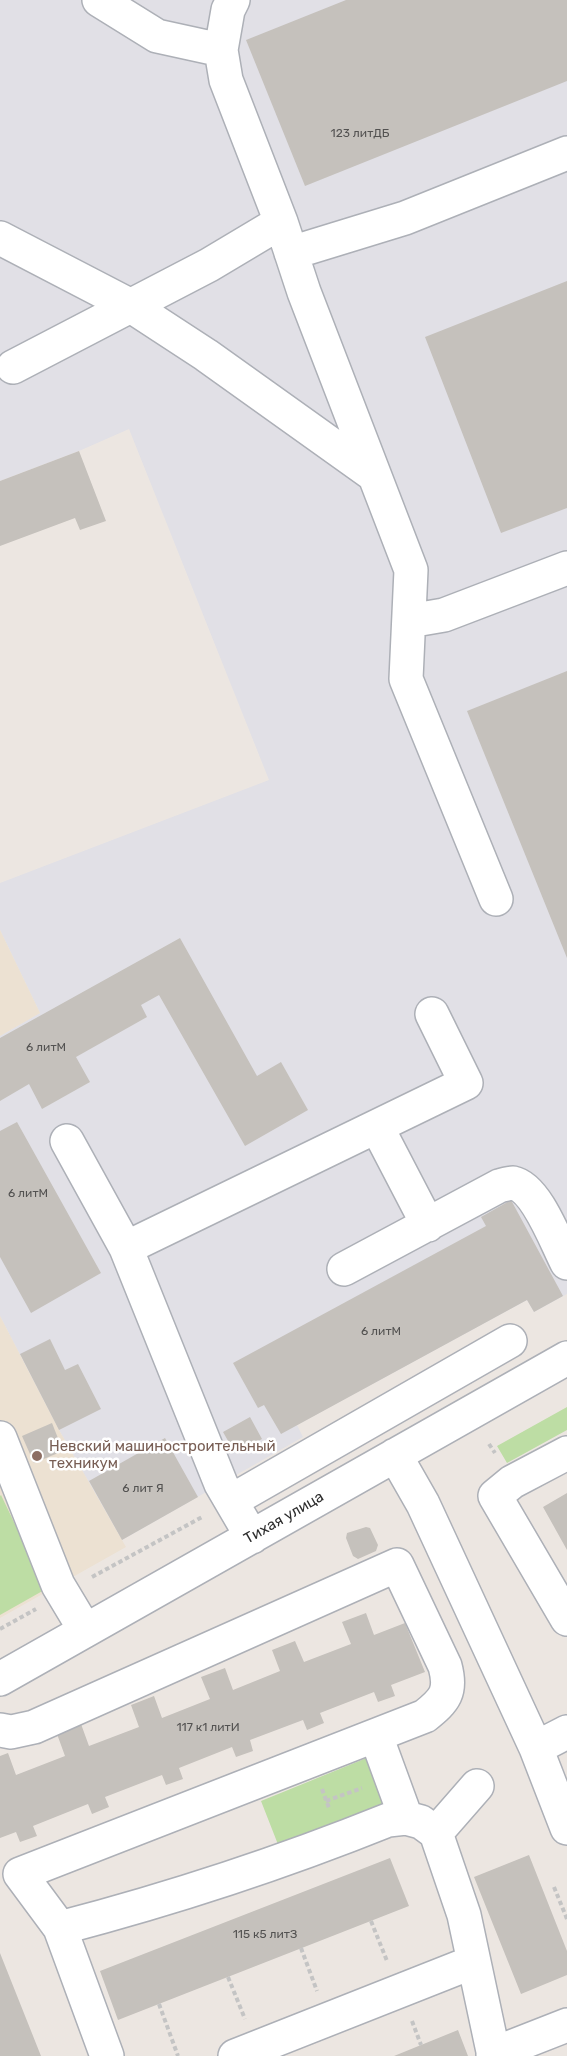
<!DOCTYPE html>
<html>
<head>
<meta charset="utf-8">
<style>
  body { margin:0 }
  canvas { display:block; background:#ece6e1 }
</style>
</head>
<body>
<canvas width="567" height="2056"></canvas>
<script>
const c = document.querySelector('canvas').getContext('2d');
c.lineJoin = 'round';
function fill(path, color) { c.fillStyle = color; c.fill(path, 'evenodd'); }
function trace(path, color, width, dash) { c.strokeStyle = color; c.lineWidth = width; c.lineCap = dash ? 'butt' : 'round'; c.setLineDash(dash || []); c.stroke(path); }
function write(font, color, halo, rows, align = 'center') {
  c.font = font + ' Rubik,sans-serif'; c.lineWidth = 5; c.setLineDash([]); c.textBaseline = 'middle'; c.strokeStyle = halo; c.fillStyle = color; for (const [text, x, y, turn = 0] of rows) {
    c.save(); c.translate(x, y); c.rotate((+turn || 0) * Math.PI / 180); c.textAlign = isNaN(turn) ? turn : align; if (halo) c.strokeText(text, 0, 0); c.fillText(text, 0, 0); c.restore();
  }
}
const industrial = new Path2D(`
  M 0,0 L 567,0 L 567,1294 L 534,1312 L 527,1300 L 297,1425 L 303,1437 L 122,1540 L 59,1430 L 0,1316 L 0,1036 L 40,1013 L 0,930 L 0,883 L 269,780 L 129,429 L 79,451 L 0,481 Z`);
const education = new Path2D(`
  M 0,930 L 40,1013 L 0,1036 Z
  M 0,1316 L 59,1430 L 126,1547 L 0,1618 Z`);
const green = new Path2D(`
  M 567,1407 L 567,1430 L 507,1463 L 497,1446 Z
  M 1,1495 L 46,1589 L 0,1615 L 0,1496 Z
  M 369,1757 L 388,1804 L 279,1847 L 261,1801 Z`);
const building = new Path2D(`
  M 346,0 L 567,0 L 567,81 L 305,186 L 246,40 Z
  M 567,281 L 567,508 L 501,533 L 425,337 Z
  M 79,451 L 106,521 L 80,530 L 75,518 L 0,546 L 0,481 Z
  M 567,671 L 567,958 L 467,711 Z
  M 180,938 L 257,1076 L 281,1062 L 308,1110 L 245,1146 L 159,995 L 141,1005 L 147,1017 L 76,1057 L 90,1082 L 42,1109 L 29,1084 L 0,1101 L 0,1038 Z
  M 17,1122 L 101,1273 L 31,1313 L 0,1257 L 0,1131 Z
  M 511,1200 L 563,1296 L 534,1312 L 527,1300 L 281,1434 L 264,1405 L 258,1408 L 233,1363 L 486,1226 L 481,1217 Z
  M 50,1339 L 65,1370 L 78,1364 L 101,1409 L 59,1430 L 20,1354 Z
  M 250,1417 L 262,1439 L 235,1453 L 223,1432 Z
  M 52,1423 L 63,1451 L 34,1463 L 22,1436 Z
  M 165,1438 L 198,1497 L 122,1540 L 89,1481 Z
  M 567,1493 L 567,1550 L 543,1507 Z
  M 366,1527 L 370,1528 L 378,1545 L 376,1551 L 358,1559 L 353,1556 L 346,1538 L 347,1533 Z
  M 366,1613 L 374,1635 L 405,1623 L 425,1672 L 391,1685 L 395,1696 L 378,1702 L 374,1692 L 320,1713 L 324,1723 L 307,1730 L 303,1720 L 250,1740 L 253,1751 L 236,1757 L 232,1747 L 179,1768 L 183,1779 L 166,1785 L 162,1775 L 105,1797 L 109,1807 L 92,1814 L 88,1804 L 33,1826 L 37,1836 L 20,1842 L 16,1832 L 0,1838 L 0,1756 L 8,1753 L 16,1775 L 65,1756 L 57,1734 L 81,1724 L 89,1746 L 139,1727 L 131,1705 L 154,1696 L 162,1718 L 210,1699 L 201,1677 L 225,1668 L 233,1690 L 280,1671 L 272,1650 L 295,1641 L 304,1662 L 351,1644 L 342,1622 Z
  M 529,1855 L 567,1951 L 567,1975 L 521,1994 L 474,1877 Z
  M 390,1858 L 409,1906 L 118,2020 L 100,1971 Z
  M 0,1953 L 41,2056 L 0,2056 Z
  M 458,2030 L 468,2056 L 394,2056 Z`);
const path = new Path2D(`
  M 489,1444 L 495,1453
  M 92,1577 L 204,1516
  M 0,1629 L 36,1609
  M 322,1789 L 329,1808
  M 326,1801 L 362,1788
  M 554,1887 L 567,1919
  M 371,1921 L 387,1961
  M 301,1948 L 317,1991
  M 228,1977 L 245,2019
  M 159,2004 L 178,2056
  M 412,2021 L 421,2045`);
const minor = new Path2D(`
  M 99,0 L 157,36 L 221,50
  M 233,0 L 228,10 L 221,50 L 226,80 L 281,222 L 304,292 L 411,570 L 406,679 L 496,899
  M 0,238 L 131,306 L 206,355 L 374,475
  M 291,253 L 405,218 L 567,153
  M 13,367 L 209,265 L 281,222
  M 409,621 L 444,615 L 567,568
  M 377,1127 L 428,1225
  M 67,1141 L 126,1248 L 221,1484 L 252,1537
  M 126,1248 L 466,1083 L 432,1014
  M 344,1269 L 499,1186 C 503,1185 509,1183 513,1183 C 537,1188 556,1242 567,1263
  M 0,1438 L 58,1585 L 85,1630
  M 567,1453 L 512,1482 L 495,1496 L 567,1619
  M 395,1455 L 423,1504 L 536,1748
  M 231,1501 L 510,1341
  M 0,1679 L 567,1358
  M 0,1730 L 11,1732 L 34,1727 L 397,1565 L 445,1666 C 452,1692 445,1700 425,1716 L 20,1874 L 60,1928 L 107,2056
  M 567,1732 L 536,1748 L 567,1828
  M 376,1736 L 406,1818
  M 436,1833 L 477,1786
  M 60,1928 C 171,1899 281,1863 388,1820 L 406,1818 L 421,1822 L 436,1833 L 464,1915 L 494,2056
  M 493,2054 L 567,2025
  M 235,2056 L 473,1962`);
const markers = [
  [37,1456,6,"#8d6e63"]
];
const numberNames = [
  ["123 литДБ",360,134],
  ["6 литМ",46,1048],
  ["6 литМ",28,1194],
  ["6 литМ",381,1332],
  ["6 лит Я",143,1489],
  ["117 к1 литИ",208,1728],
  ["115 к5 литЗ",265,1935]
];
const educationNames = [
  ["Невский машиностроительный",49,1447],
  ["техникум",49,1464]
];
const streetNames = [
  ["Тихая улица",284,1518,-30]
];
fill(industrial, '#e1e0e6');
fill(education, '#ece1d2');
fill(green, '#bddda4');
fill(building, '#c5c1bc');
trace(minor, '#adb0b7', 36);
trace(path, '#c4c4c4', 4, [4.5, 3]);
trace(minor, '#fff', 33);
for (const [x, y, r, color] of markers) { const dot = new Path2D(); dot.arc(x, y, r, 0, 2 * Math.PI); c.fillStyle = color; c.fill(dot); trace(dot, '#fff', 2); }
write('12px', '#535251', null, numberNames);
write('15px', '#785e54', '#fff', educationNames, 'left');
write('15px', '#2d2d2d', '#fff', streetNames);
</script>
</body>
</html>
